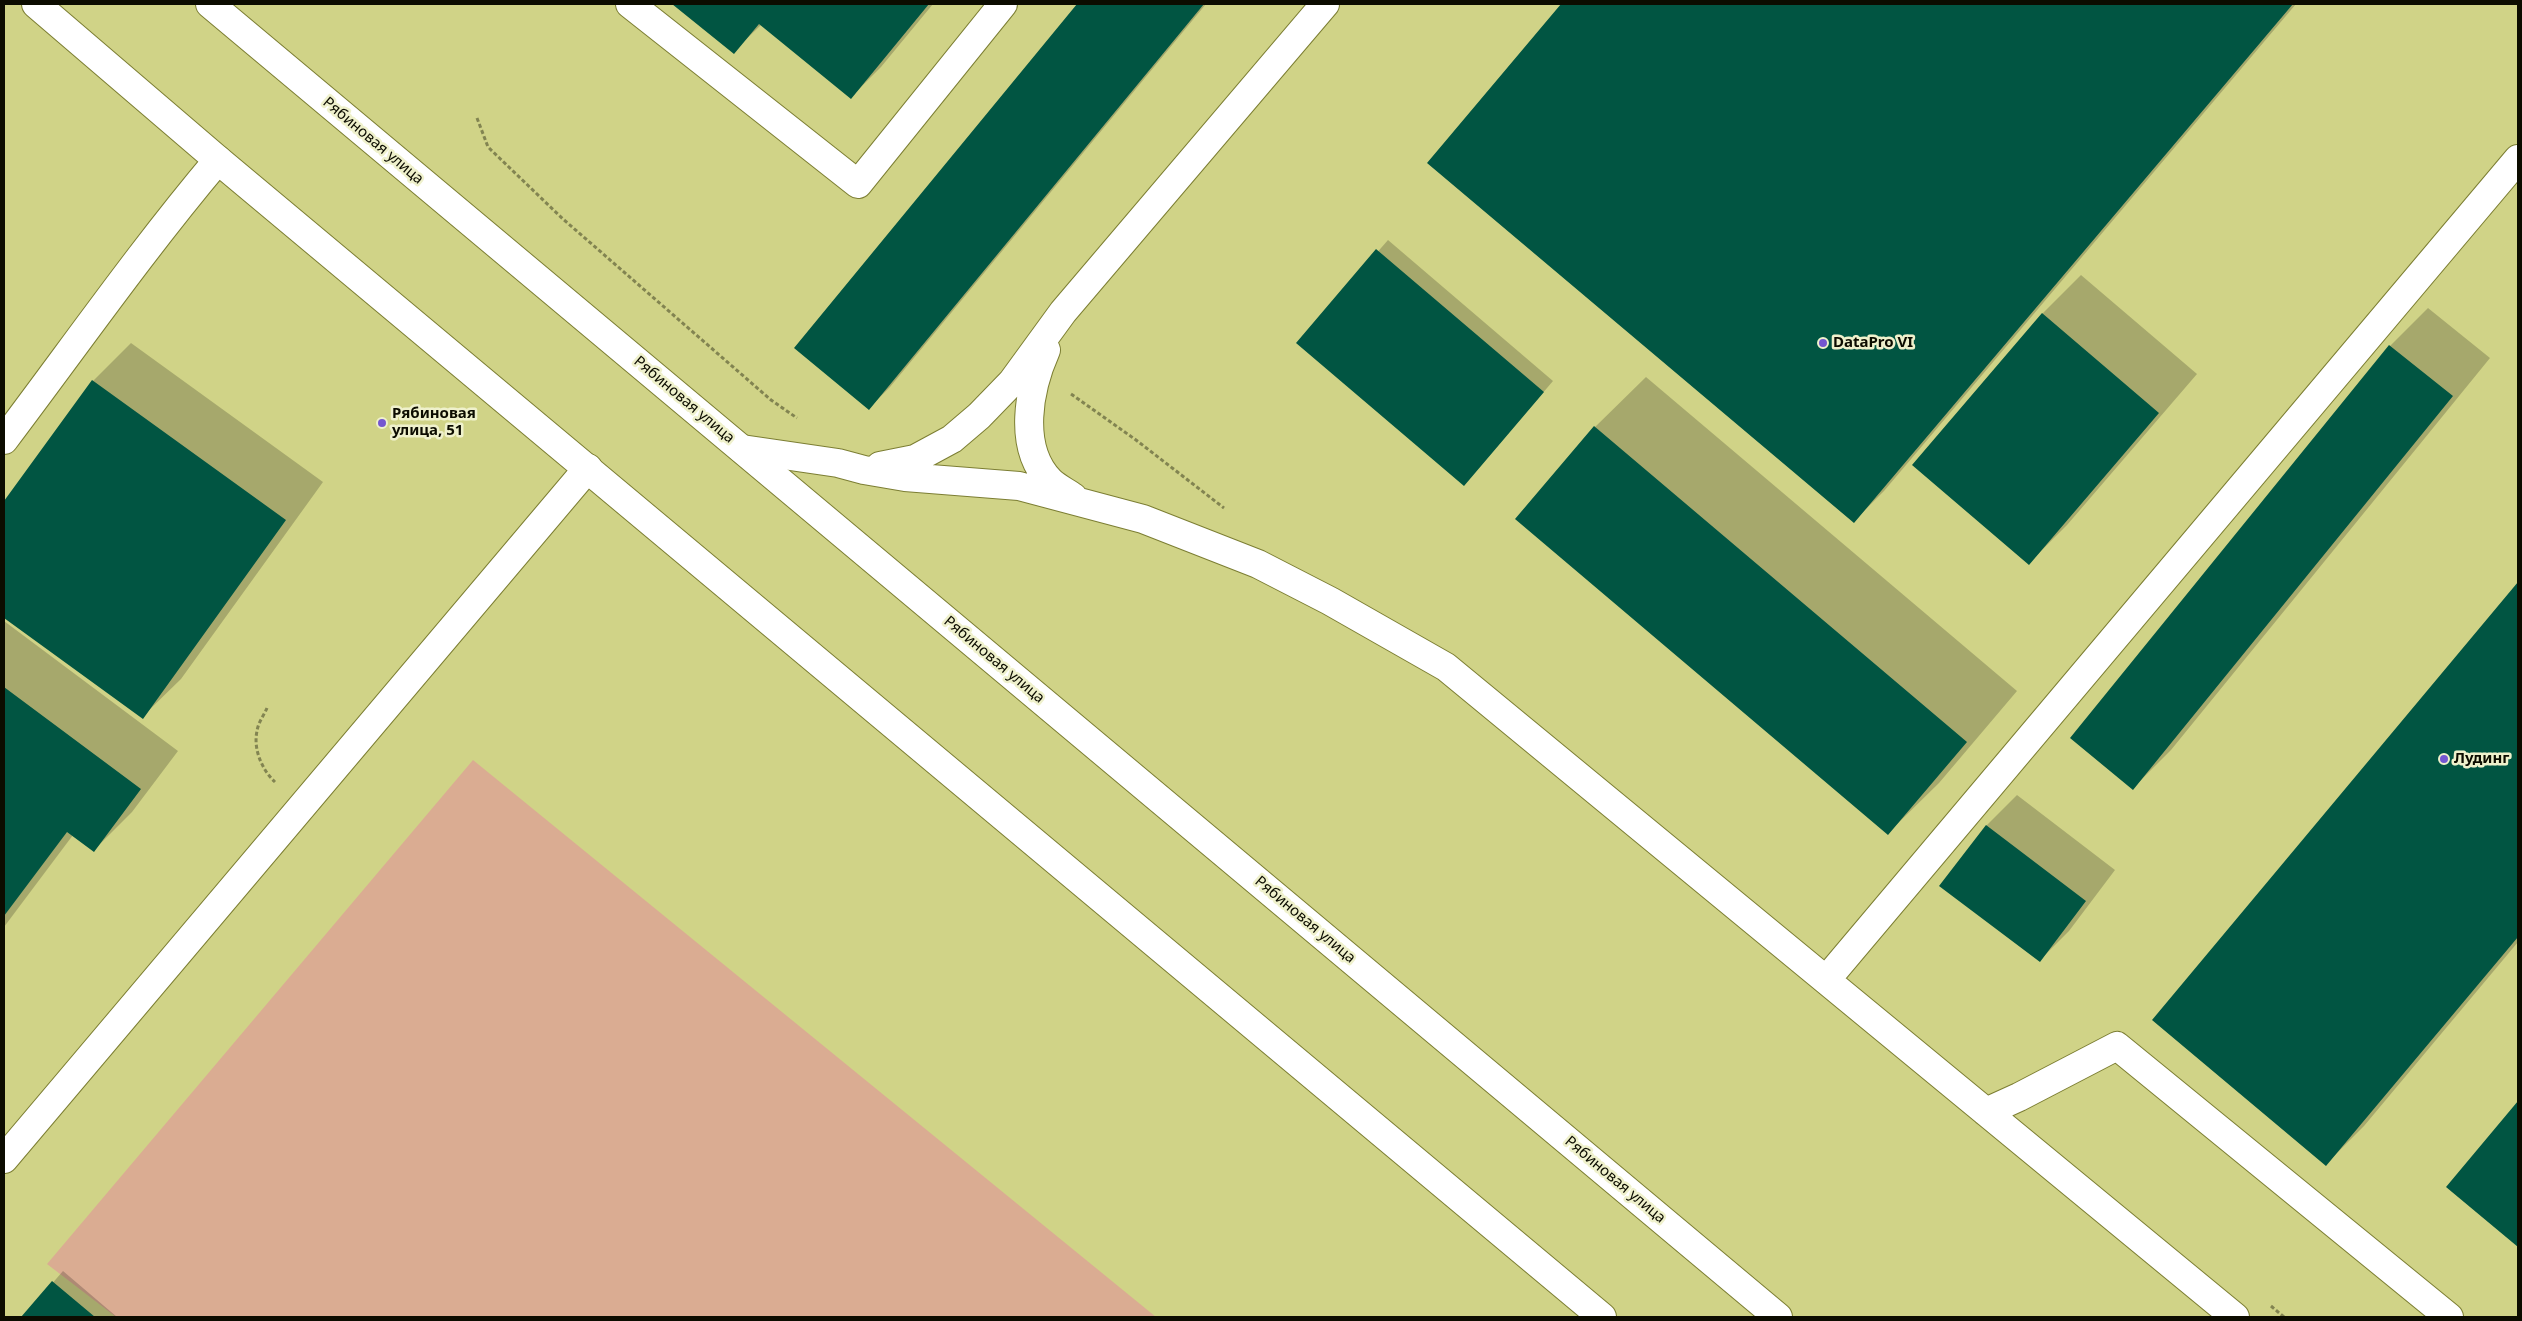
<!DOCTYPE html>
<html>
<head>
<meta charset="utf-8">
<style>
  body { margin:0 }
  #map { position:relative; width:2522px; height:1321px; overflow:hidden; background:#d0d387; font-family:"Noto Sans",sans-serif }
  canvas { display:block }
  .frame { position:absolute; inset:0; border:5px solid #0c0c00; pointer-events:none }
</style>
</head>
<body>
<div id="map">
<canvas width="2522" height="1321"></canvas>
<div class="frame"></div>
</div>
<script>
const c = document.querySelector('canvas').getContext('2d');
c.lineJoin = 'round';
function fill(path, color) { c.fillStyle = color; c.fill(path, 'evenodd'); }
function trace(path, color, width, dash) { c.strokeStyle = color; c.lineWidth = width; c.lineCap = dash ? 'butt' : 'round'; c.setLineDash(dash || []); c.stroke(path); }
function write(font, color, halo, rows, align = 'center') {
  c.font = font + ' "Noto Sans",sans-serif'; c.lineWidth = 5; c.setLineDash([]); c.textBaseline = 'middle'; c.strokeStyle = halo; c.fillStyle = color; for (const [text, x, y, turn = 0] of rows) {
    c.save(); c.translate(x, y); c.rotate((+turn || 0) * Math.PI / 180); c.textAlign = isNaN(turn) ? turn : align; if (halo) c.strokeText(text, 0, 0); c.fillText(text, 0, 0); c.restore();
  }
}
const green = new Path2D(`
  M 473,760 L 1156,1317 L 116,1317 L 47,1264 Z`);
const shadow = new Path2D(`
  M 674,4 L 933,4 L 881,67 L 851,97 L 762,24 L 733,52 Z
  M 1079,4 L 1206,4 L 890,387 L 869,408 L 796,348 Z
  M 1563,4 L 2296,4 L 1884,491 L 1854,521 L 1428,163 Z
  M 1388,240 L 1553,381 L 1464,485 L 1298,343 Z
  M 2081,275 L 2197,374 L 2067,525 L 2029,563 L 1914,465 L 2043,313 Z
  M 2428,308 L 2490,358 L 2171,750 L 2133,788 L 2072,738 L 2390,346 Z
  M 131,343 L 323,482 L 181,679 L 142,717 L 4,617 L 4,503 L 93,381 Z
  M 1646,377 L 2017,691 L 1939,783 L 1888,833 L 1595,427 Z
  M 2518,584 L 2518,942 L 2364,1126 L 2326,1164 L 2153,1020 Z
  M 4,621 L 178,751 L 132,812 L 94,850 L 73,835 L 4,927 Z
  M 2017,795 L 2115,870 L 2069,931 L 2039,961 L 1941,886 L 1987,825 Z
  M 2518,1103 L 2518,1246 L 2448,1187 Z
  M 63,1271 L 117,1317 L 23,1317 Z`);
const building = new Path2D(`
  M 672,4 L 929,4 L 851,99 L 759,24 L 734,54 Z
  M 1077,4 L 1204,4 L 869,410 L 794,348 Z
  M 1561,4 L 2293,4 L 1854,523 L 1427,163 Z
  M 1376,249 L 1544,392 L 1464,486 L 1296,343 Z
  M 2042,313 L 2159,413 L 2029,565 L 1912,465 Z
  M 2389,345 L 2453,396 L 2133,790 L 2070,738 Z
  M 92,380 L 286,520 L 143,719 L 4,618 L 4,501 Z
  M 1594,426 L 1967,742 L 1888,835 L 1515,519 Z
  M 2518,582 L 2518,937 L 2326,1166 L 2152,1020 Z
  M 4,687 L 141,789 L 94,852 L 67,832 L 4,916 Z
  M 1986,825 L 2086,901 L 2040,962 L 1939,886 Z
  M 2518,1101 L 2518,1247 L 2446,1187 Z
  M 52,1281 L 95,1317 L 21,1317 Z`);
const path = new Path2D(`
  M 477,118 L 488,147 L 563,219 L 771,400 L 797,418
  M 1071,394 L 1136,440 L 1224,508
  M 267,708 C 264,715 258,723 257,731 C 253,749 262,770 275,782
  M 2271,1306 L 2284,1317`);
const minor = new Path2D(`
  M 630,4 L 858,184 L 1003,4
  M 1046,350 C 1029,388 1017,447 1050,481 C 1056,487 1066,492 1073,497
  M 4,440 C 75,346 142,250 218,160
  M 742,449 L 838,463 L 864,470 L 905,477 L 1019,486 L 1143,519 L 1258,564 L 1330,601 L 1446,667 L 2235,1317
  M 880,466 L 915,459 L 952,439 L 979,416 L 1012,382 L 1063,312 L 1325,4
  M 1826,980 L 2518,159
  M 1986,1112 L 2019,1097 L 2117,1046 L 2449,1317
  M 4,1159 L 588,468`);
const major = new Path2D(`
  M 36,4 L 218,160 L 1602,1317
  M 210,4 L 1778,1317`);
const markers = [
  [1823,343,5,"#7456d0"],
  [382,423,5,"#7456d0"],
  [2444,759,5,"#7456d0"]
];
const streetNames = [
  ["Рябиновая улица",373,141,40],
  ["Рябиновая улица",684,400,40],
  ["Рябиновая улица",994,660,40],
  ["Рябиновая улица",1305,920,40],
  ["Рябиновая улица",1615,1180,40]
];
const poiNames = [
  ["DataPro VI",1833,343],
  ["Рябиновая",392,414],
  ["улица, 51",392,431],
  ["Лудинг",2454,759]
];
fill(green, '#daac92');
fill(shadow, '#0003');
fill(building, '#015542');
trace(minor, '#7c7e33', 30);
trace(major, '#7c7e33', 30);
trace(path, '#828451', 3, [4, 2.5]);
trace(minor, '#fff', 28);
trace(major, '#fff', 28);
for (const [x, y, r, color] of markers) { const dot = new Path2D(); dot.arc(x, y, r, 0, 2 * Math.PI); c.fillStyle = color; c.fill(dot); trace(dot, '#eff1cc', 2); }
write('15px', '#0c0c00', '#eff1cc', streetNames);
write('bold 15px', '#0c0c00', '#eff1cc', poiNames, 'left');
</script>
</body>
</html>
